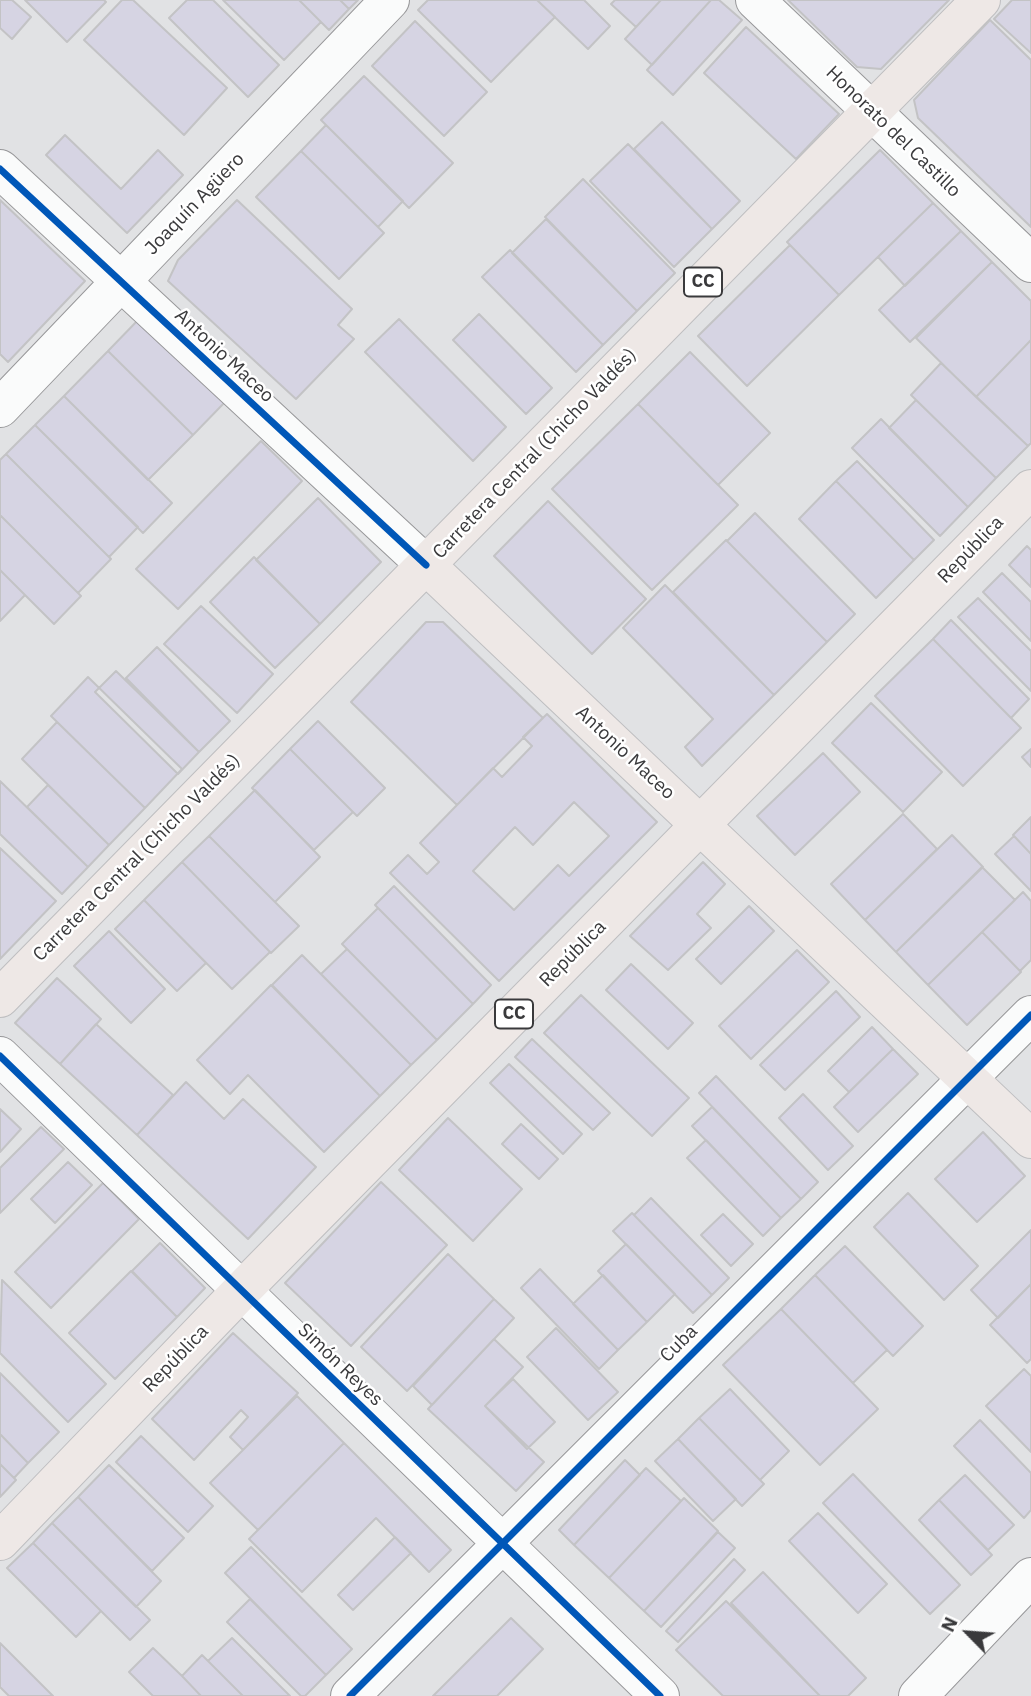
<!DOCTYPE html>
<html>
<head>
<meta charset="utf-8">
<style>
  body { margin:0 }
  #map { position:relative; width:1031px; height:1696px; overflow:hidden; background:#e1e2e4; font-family:"IBM Plex Sans",sans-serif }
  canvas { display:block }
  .north { position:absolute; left:933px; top:1598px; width:70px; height:70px; -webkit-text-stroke:5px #fff; paint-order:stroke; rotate:295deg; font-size:19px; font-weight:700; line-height:28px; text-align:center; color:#3a3a3c }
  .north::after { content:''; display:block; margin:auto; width:24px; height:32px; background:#3a3a3c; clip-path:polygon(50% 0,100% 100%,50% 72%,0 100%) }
</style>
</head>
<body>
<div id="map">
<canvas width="1031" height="1696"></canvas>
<div class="north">N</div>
</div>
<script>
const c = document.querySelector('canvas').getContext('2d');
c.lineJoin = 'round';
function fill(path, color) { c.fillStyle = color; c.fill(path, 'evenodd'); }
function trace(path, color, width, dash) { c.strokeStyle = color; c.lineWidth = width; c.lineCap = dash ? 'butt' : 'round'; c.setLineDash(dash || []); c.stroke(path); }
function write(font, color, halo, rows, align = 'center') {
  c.font = font + ' "IBM Plex Sans",sans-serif'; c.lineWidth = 5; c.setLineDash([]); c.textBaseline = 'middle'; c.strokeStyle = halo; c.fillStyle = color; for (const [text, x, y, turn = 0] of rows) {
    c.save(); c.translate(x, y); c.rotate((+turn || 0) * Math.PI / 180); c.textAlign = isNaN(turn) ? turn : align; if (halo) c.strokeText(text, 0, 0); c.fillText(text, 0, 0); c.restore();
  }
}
const building = new Path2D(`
  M 0,0 L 12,0 L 31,17 L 12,39 L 0,28 Z
  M 25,0 L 104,0 L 106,2 L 67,42 Z
  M 122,0 L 133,0 L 227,88 L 184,135 L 84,40 Z
  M 187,0 L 213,0 L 279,65 L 248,97 L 169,18 Z
  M 223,0 L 299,0 L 321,22 L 284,60 Z
  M 299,0 L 340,0 L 349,9 L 329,30 Z
  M 340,0 L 358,0 L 349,9 Z
  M 428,0 L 537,0 L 555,17 L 491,82 L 418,10 Z
  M 537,0 L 584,0 L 610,26 L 588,49 Z
  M 615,0 L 661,0 L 636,27 L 611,4 Z
  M 661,0 L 711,0 L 652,65 L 625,39 Z
  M 711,0 L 719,0 L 742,20 L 673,95 L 647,70 Z
  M 788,0 L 949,0 L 881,69 L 857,67 Z
  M 1012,0 L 1031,0 L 1031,53 L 994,19 Z
  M 990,20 L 1031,60 L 1031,227 L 918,118 L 914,100 Z
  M 415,21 L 487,92 L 444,136 L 372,66 Z
  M 746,27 L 839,114 L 796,159 L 704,73 Z
  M 364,76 L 453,163 L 409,208 L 321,120 Z
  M 662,122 L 740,201 L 712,229 L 634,149 Z
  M 326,125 L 403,201 L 378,227 L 301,151 Z
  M 65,135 L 121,189 L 158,150 L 183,175 L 127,233 L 46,155 Z
  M 628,144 L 712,229 L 674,267 L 590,181 Z
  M 880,150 L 933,203 L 839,295 L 787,242 Z
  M 301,151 L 384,233 L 339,279 L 256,197 Z
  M 583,179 L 675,273 L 637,311 L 545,217 Z
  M 0,200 L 85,281 L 8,362 L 0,354 Z
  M 237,200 L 352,309 L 338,325 L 354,339 L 296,399 L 168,281 L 178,260 Z
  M 933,203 L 961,231 L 905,286 L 878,257 Z
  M 546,219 L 637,311 L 603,345 L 512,253 Z
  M 961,231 L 992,262 L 910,342 L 879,310 Z
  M 790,245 L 839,295 L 747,386 L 698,336 Z
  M 510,250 L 603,345 L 576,372 L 482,277 Z
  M 992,262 L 1031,301 L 1031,340 L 976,397 L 916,338 Z
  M 479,314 L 552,388 L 526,414 L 453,340 Z
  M 139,319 L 226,401 L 193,435 L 108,351 Z
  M 399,319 L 506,427 L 473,461 L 365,352 Z
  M 1031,340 L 1031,443 L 1028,446 L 976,397 Z
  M 108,351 L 193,435 L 148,480 L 64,396 Z
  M 690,352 L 770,433 L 718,485 L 638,404 Z
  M 941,363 L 1028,446 L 996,478 L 911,395 Z
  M 64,396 L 172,503 L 143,533 L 35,425 Z
  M 916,400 L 996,478 L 968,507 L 889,428 Z
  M 638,404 L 738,505 L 652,590 L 552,489 Z
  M 881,419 L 968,507 L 940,536 L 852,448 Z
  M 35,425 L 138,527 L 109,557 L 6,454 Z
  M 261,441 L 302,481 L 178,609 L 136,569 Z
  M 6,454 L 111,559 L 78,593 L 0,515 L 0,460 Z
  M 857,461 L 934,540 L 914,560 L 836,481 Z
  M 836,481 L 914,560 L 876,598 L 799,519 Z
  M 318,498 L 381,562 L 320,624 L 256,560 Z
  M 548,501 L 646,599 L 592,654 L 494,556 Z
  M 755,513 L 855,614 L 827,642 L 727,541 Z
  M 0,515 L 81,596 L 54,624 L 0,570 Z
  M 726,540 L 827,642 L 774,695 L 673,592 Z
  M 1027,546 L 1031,550 L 1031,587 L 1009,565 Z
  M 254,557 L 320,624 L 275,668 L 210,602 Z
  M 0,570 L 25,595 L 0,621 Z
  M 1002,573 L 1031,602 L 1031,641 L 983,592 Z
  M 665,585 L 774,695 L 702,766 L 685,747 L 713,719 L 623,628 Z
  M 978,598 L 1031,651 L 1031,691 L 958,617 Z
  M 201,606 L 273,674 L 237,713 L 164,644 Z
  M 951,620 L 1029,699 L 1011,718 L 933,639 Z
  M 426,622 L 443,622 L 543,718 L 457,805 L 351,702 Z
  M 933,639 L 1021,728 L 963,786 L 875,696 Z
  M 157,647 L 230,721 L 199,752 L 126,678 Z
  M 116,671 L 199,752 L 178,774 L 95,692 Z
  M 88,677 L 182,769 L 145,808 L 51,716 Z
  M 871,703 L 942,772 L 903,812 L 832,743 Z
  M 547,714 L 657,822 L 499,981 L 390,873 L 408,855 L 427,874 L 439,862 L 420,843 L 493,768 L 502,777 L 532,746 L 523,737 ZM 574,802 L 609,836 L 569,876 L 558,865 L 514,910 L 473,871 L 515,827 L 533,845 Z
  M 318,721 L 385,788 L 357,816 L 290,749 Z
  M 57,722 L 145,808 L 109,845 L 22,759 Z
  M 290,749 L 353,812 L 314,850 L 252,788 Z
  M 1031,749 L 1031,767 L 1022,757 Z
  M 823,753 L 860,792 L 795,855 L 757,816 Z
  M 0,781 L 88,867 L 62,894 L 0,834 Z
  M 48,785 L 109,845 L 88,867 L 27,807 Z
  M 255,790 L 320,857 L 275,902 L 209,836 Z
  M 903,814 L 937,849 L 865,920 L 831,884 Z
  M 1031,817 L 1031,854 L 1013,835 Z
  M 952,835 L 983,867 L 896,952 L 865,920 Z
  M 209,836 L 299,926 L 271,953 L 182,862 Z
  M 1014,836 L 1031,854 L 1031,891 L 995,854 Z
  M 0,848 L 56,901 L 0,959 Z
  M 182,862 L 270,952 L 232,989 L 144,900 Z
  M 703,862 L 725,884 L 697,914 L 711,928 L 668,970 L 630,936 Z
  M 982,867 L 1015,900 L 928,985 L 896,952 Z
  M 394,886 L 491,985 L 473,1004 L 375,905 Z
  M 1023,892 L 1031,901 L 1031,960 L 1020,971 L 982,932 Z
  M 144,900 L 206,963 L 177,991 L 115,929 Z
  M 749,906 L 774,931 L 721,984 L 696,959 Z
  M 378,908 L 473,1004 L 437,1040 L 342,944 Z
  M 109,931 L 165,989 L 131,1023 L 74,966 Z
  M 982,932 L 1021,972 L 967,1025 L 928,985 Z
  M 347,949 L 437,1040 L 411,1065 L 321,974 Z
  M 797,950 L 829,982 L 751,1059 L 719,1026 Z
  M 302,955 L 411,1065 L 380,1096 L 272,985 Z
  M 631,964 L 693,1023 L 668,1049 L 606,990 Z
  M 57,978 L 101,1019 L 60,1064 L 15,1023 Z
  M 271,985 L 380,1096 L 324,1152 L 248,1075 L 230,1094 L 197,1060 Z
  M 836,991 L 860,1017 L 785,1090 L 760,1065 Z
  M 581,995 L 689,1098 L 652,1136 L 544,1033 Z
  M 96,1024 L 173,1095 L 137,1135 L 60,1064 Z
  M 872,1027 L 893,1049 L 849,1092 L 828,1071 Z
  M 532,1039 L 610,1113 L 593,1130 L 515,1057 Z
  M 893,1049 L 918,1074 L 858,1132 L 834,1107 Z
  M 509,1064 L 582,1134 L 563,1154 L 490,1083 Z
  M 716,1076 L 818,1182 L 801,1199 L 699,1093 Z
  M 186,1082 L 224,1119 L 243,1099 L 316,1167 L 248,1239 L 137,1135 Z
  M 803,1094 L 853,1146 L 828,1170 L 779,1118 Z
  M 712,1107 L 801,1199 L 781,1218 L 692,1126 Z
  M 0,1109 L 21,1129 L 0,1152 Z
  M 448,1118 L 522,1189 L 473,1241 L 399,1170 Z
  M 521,1124 L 558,1159 L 539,1179 L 502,1144 Z
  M 41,1127 L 64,1149 L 0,1213 L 0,1168 Z
  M 983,1132 L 1025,1176 L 977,1222 L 935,1179 Z
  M 706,1140 L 781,1218 L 763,1236 L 687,1158 Z
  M 68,1162 L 92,1185 L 55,1223 L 31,1199 Z
  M 381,1182 L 447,1245 L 351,1346 L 285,1283 Z
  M 103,1183 L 139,1219 L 51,1308 L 15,1272 Z
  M 908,1193 L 978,1266 L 944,1300 L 874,1227 Z
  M 651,1198 L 729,1278 L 712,1295 L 634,1215 Z
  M 632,1213 L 712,1295 L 693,1313 L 613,1231 Z
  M 723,1214 L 753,1244 L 731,1266 L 701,1235 Z
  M 1031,1230 L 1031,1284 L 998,1318 L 971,1290 Z
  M 160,1243 L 205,1288 L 177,1317 L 132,1271 Z
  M 626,1244 L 675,1294 L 647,1322 L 598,1271 Z
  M 845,1246 L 923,1326 L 893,1356 L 815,1275 Z
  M 448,1254 L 494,1299 L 407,1391 L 361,1347 Z
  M 540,1269 L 618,1350 L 599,1369 L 521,1288 Z
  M 131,1271 L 177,1317 L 115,1379 L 69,1333 Z
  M 603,1275 L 647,1322 L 618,1350 L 573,1304 Z
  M 815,1275 L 887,1350 L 853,1383 L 781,1309 Z
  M 2,1280 L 106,1384 L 68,1422 L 0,1353 Z
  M 1031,1284 L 1031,1359 L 1027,1363 L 990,1325 Z
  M 494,1299 L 514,1318 L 432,1405 L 413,1386 Z
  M 781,1309 L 878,1409 L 820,1465 L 723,1365 Z
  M 556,1328 L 618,1392 L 588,1420 L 527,1357 Z
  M 233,1333 L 298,1393 L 243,1450 L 230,1437 L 248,1417 L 241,1410 L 194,1460 L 152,1419 Z
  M 494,1339 L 523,1367 L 485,1406 L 544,1462 L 516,1491 L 428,1409 Z
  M 1024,1369 L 1031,1376 L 1031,1452 L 986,1406 Z
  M 0,1373 L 59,1432 L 28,1463 L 0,1434 Z
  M 513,1379 L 555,1422 L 527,1449 L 485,1406 Z
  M 730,1389 L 789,1451 L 760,1480 L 699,1418 Z
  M 297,1396 L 344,1443 L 258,1530 L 210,1483 Z
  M 699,1418 L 764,1484 L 742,1506 L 678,1439 Z
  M 980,1420 L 1031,1473 L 1031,1510 L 1024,1518 L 954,1446 Z
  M 0,1434 L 28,1463 L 14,1478 L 0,1464 Z
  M 141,1436 L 213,1506 L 188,1532 L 116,1462 Z
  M 678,1439 L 736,1499 L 713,1521 L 655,1461 Z
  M 344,1443 L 451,1550 L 429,1572 L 376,1518 L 302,1592 L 249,1539 Z
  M 625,1460 L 640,1475 L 574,1545 L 559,1530 Z
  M 0,1464 L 16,1480 L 0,1497 Z
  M 109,1465 L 184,1538 L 152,1571 L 78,1497 Z
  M 646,1468 L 681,1501 L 609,1578 L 574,1545 Z
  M 853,1474 L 960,1585 L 930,1614 L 823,1503 Z
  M 965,1475 L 1014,1525 L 988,1550 L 939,1500 Z
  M 78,1497 L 161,1581 L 136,1607 L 52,1523 Z
  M 684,1498 L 718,1531 L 644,1611 L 609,1578 Z
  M 939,1500 L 992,1555 L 971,1575 L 919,1520 Z
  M 818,1513 L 887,1584 L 858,1613 L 789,1541 Z
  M 52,1523 L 150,1620 L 130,1640 L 33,1543 Z
  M 718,1532 L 735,1548 L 661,1627 L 644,1611 Z
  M 395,1537 L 411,1553 L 353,1610 L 338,1595 Z
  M 33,1543 L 101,1611 L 76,1637 L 7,1568 Z
  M 251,1547 L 352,1649 L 326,1675 L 225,1573 Z
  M 734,1559 L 745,1570 L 678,1642 L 666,1631 Z
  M 763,1572 L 866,1678 L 848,1696 L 820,1696 L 731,1603 Z
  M 250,1599 L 326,1675 L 305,1696 L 301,1696 L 227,1622 Z
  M 726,1601 L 820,1696 L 723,1696 L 676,1650 Z
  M 511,1618 L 543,1649 L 497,1696 L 433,1696 Z
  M 232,1638 L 290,1696 L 243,1696 L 208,1661 Z
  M 0,1643 L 53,1696 L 9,1696 L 0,1687 Z
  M 153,1648 L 182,1676 L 201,1696 L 153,1696 L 129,1672 Z
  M 202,1655 L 243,1696 L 201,1696 L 182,1676 Z`);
const minor = new Path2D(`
  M 755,0 L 1031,263
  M 0,169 L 426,565
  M 0,408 L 390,0
  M 0,1056 L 660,1696
  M 350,1696 L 1031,1015
  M 918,1696 L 1031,1577`);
const major = new Path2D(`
  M 426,565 L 1031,1139
  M 0,998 L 981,0
  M 0,1541 L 241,1291 L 1031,489`);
const cycleway = new Path2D(`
  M 0,169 L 426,565
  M 0,1056 L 660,1696
  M 350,1696 L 1031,1015`);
const shields = [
  [703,282,38],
  [514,1014,38]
];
const shieldNames = [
  ["CC",703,282],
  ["CC",514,1014]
];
const streetNames = [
  ["Honorato del Castillo",893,132,44],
  ["Joaquín Agüero",195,204,-46],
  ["Antonio Maceo",224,356,43],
  ["Carretera Central (Chicho Valdés)",535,454,-46],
  ["República",971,550,-46],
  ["Antonio Maceo",625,753,43],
  ["Carretera Central (Chicho Valdés)",137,858,-45],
  ["República",573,954,-45],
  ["Cuba",679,1344,-45],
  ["República",176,1359,-46],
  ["Simón Reyes",340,1365,44]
];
fill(building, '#d6d4e3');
trace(building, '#c3c3c5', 2);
trace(minor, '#979799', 40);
trace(major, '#bebec0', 40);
trace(minor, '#fafbfb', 38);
trace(major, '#eee8e6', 38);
trace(cycleway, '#0057b8', 7);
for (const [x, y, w] of shields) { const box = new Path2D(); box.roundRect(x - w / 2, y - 14.5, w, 29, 5); c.fillStyle = '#fff'; c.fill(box); trace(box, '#3a3a3c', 2); }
write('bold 18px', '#3a3a3c', null, shieldNames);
write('19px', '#3a3a3c', '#fff', streetNames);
</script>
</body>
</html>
